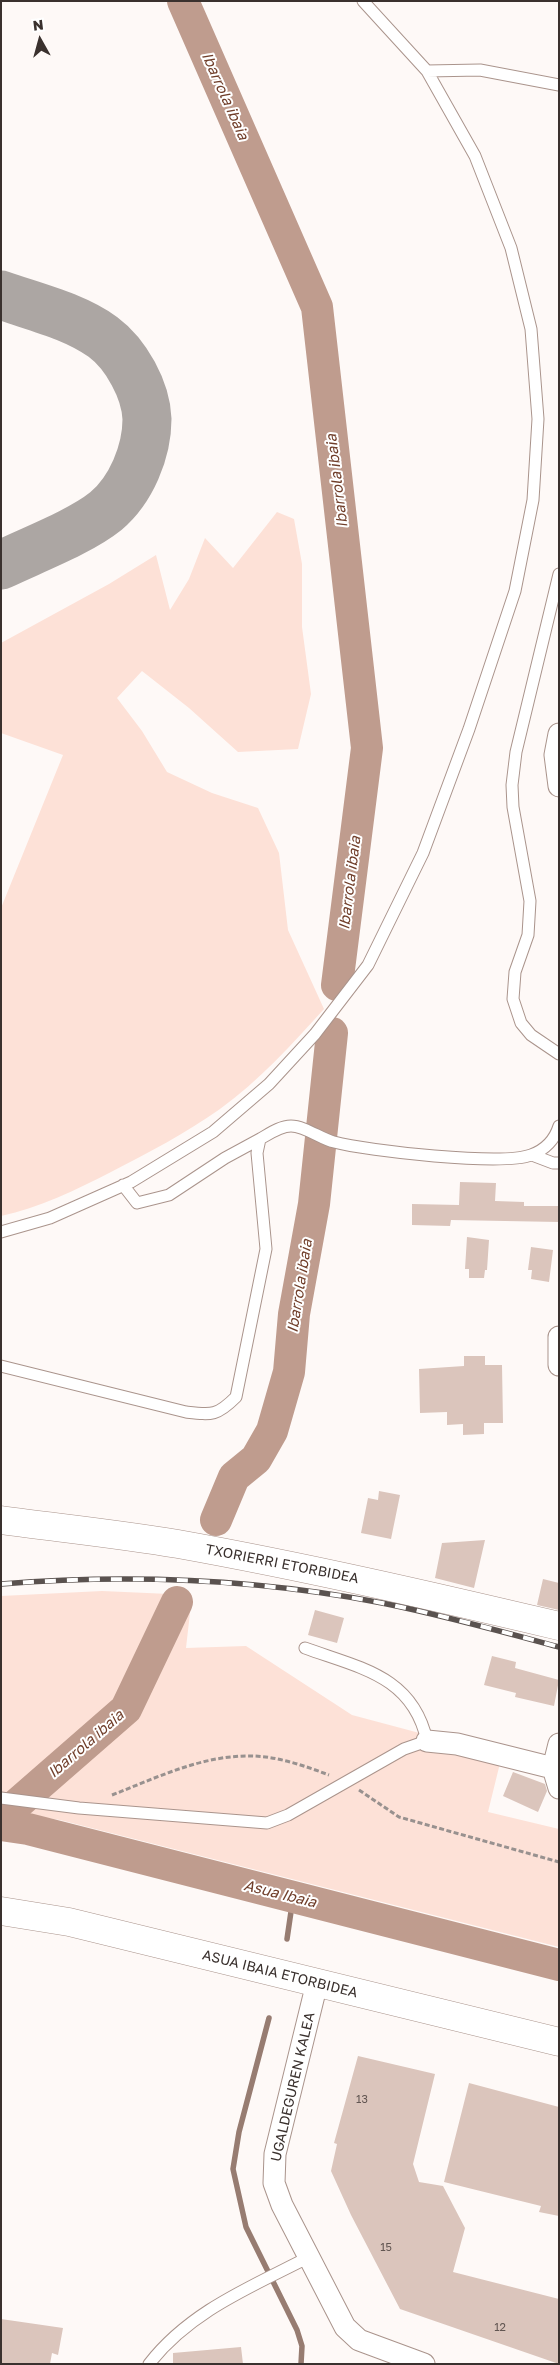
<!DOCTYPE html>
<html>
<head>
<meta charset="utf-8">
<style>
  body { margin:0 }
  #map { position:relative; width:560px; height:2365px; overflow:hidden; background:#fef9f7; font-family:"Golos Text",sans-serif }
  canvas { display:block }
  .frame { position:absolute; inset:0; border:2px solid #3a312e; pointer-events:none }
  .north { position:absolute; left:15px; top:15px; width:50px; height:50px; -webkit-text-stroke:4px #fff; paint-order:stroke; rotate:353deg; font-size:14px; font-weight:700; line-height:20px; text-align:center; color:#3a312e }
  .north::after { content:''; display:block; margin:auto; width:18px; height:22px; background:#3a312e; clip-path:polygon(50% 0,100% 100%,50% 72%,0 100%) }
</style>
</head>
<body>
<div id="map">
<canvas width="560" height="2365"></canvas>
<div class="frame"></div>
<div class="north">N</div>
</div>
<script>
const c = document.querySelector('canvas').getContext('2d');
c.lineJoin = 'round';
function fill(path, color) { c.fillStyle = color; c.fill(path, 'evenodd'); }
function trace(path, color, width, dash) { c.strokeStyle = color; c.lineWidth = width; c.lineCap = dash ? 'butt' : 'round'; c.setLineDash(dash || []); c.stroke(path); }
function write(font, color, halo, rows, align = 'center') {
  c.font = font + ' "Golos Text",sans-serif'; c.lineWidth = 4; c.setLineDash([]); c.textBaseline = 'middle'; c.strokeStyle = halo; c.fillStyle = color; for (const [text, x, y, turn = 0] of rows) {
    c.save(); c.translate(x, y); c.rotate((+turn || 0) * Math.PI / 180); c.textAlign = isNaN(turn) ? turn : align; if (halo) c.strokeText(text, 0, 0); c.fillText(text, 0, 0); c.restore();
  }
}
const green = new Path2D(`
  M 277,512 L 294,519 L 302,564 L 302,627 L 311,694 L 298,749 L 238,752 L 189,708 L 142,671 L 117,698 L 142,731 L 167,772 L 212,793 L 258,808 L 279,853 L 288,930 L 324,1009 C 292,1044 259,1081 220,1109 C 186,1133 148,1153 111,1172 C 76,1190 39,1208 1,1216 L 1,908 L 63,755 L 1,733 L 1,643 L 109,584 L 156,555 L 170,610 L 189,579 L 205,538 L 233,568 Z
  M 102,1591 L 192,1595 L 186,1648 L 246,1646 L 352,1715 L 502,1755 L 488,1812 L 559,1829 L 559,1947 L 60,1820 L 1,1811 L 1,1596 Z`);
const stream = new Path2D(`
  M 287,1939 L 293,1898
  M 269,2018 L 239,2132 L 233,2169 L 246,2227 L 297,2330 L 302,2346 L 301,2364`);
const river = new Path2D(`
  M 183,1 L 317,307 L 367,748 L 337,985
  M 216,1520 L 234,1477 L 256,1459 L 272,1431 L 289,1372 L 294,1314 L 314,1204 L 332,1033
  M 1,1818 L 126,1709 L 177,1602
  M 1,1825 L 28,1829 L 559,1965`);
const taxiway = new Path2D(`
  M 1,295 C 35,307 74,316 103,337 C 126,354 146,390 147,419 C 147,452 131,490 106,511 C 80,532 32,550 1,565`);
const building = new Path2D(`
  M 460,1182 L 496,1183 L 495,1201 L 524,1202 L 524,1206 L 559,1206 L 559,1222 L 451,1220 L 450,1226 L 412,1225 L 412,1204 L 459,1205 Z
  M 467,1237 L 489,1240 L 487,1270 L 485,1270 L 484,1278 L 469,1278 L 469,1269 L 465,1269 Z
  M 531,1247 L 553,1250 L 549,1282 L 531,1279 L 532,1270 L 528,1270 Z
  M 464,1356 L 485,1356 L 485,1365 L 502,1365 L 503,1423 L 484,1423 L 484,1434 L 463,1435 L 463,1424 L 447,1425 L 447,1412 L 420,1413 L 419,1369 L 464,1366 Z
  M 379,1491 L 400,1495 L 391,1539 L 361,1533 L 368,1498 L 378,1500 Z
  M 485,1540 L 474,1588 L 435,1578 L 442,1543 Z
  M 543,1579 L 559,1583 L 559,1610 L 537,1605 Z
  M 315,1610 L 344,1618 L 337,1643 L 308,1635 Z
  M 492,1656 L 516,1662 L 515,1668 L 559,1680 L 554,1706 L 515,1697 L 516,1693 L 484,1685 Z
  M 513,1772 L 545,1784 L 547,1791 L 538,1812 L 503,1796 Z
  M 358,2056 L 435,2074 L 413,2164 L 419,2182 L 443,2186 L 465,2228 L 453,2272 L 559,2299 L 559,2364 L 400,2309 L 351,2215 L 331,2171 L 337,2144 L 334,2143 Z
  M 469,2083 L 559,2107 L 559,2216 L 539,2212 L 541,2206 L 444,2182 Z
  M 1,2319 L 63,2328 L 58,2355 L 52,2353 L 50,2364 L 1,2364 Z
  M 241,2347 L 243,2364 L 173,2364 L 173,2353 Z`);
const path = new Path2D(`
  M 359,1790 L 399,1817 L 559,1862
  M 112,1795 C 156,1778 202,1755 251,1756 C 277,1756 305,1766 329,1775`);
const service = new Path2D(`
  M 427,71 L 480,70 L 559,85
  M 559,574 L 516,752 L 512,785 L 513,807 L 530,901 L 528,935 L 515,972 L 513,999 L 521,1023 L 531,1035 L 559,1054
  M 532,1155 L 553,1163 L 559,1163
  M 123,1185 L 137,1203 L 169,1195 L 225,1158 L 260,1139
  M 1,1232 L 50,1218 L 131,1182 L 213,1132 L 269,1084 L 315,1034 L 368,965 L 423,853 L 469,729 L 515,591 L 533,500 L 538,419 L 531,329 L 511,248 L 475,156 L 427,71 L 363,1
  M 1,1366 L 186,1412 C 212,1415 217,1416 236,1397 L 266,1249 L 257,1153 L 260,1139 C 269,1134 280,1126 291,1126 C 305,1126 321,1139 334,1142 C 368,1151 502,1166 531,1155 C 545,1150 555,1139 559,1126
  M 1,1798 L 79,1808 L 267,1823 L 288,1815 L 404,1749 L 427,1741 C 413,1676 360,1668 305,1648
  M 149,2364 C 190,2311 251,2287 309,2257`);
const minor = new Path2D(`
  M 559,734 L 555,755 L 559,786
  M 559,1337 L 559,1365
  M 427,1741 L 457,1744 L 553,1768 L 559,1788
  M 553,1768 L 559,1744
  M 317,1983 L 275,2154 L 274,2183 L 282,2205 L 345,2327 L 359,2340 L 424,2364`);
const tertiary = new Path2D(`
  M 1,1520 C 60,1528 119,1534 178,1544 C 306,1567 432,1596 559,1626
  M 1,1911 L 69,1922 L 559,2042`);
const rail = new Path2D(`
  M 1,1584 C 128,1574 257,1579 382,1603 C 442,1615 500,1631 559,1647`);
const numberNames = [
  ["13",362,2100],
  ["15",386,2248],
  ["12",500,2328]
];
const streetNames = [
  ["TXORIERRI ETORBIDEA",282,1564,11],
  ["ASUA IBAIA ETORBIDEA",280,1974,14],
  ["UGALDEGUREN KALEA",293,2087,-77]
];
const waterNames = [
  ["Ibarrola ibaia",225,96,66],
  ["Ibarrola ibaia",337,481,-97],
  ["Ibarrola ibaia",350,883,-83],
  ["Ibarrola ibaia",300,1286,-81],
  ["Ibarrola ibaia",86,1744,-41],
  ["Asua Ibaia",280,1894,14]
];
fill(green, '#fde1d7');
trace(stream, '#977c71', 5.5);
trace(river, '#bf9c8e', 32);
trace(taxiway, '#aca6a3', 49);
fill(building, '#dbc5bc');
trace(service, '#aa948c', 13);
trace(minor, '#aa948c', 23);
trace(tertiary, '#aa948c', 29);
trace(path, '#98918f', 3, [5, 2.5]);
trace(service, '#fff', 11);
trace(minor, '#fff', 21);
trace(tertiary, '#fff', 28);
trace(rail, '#5a524f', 5.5);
trace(rail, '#fff', 4, [11]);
write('11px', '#625652', null, numberNames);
write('14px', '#3a312e', '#fff', streetNames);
write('italic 15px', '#703e2a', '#fff', waterNames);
</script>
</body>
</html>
